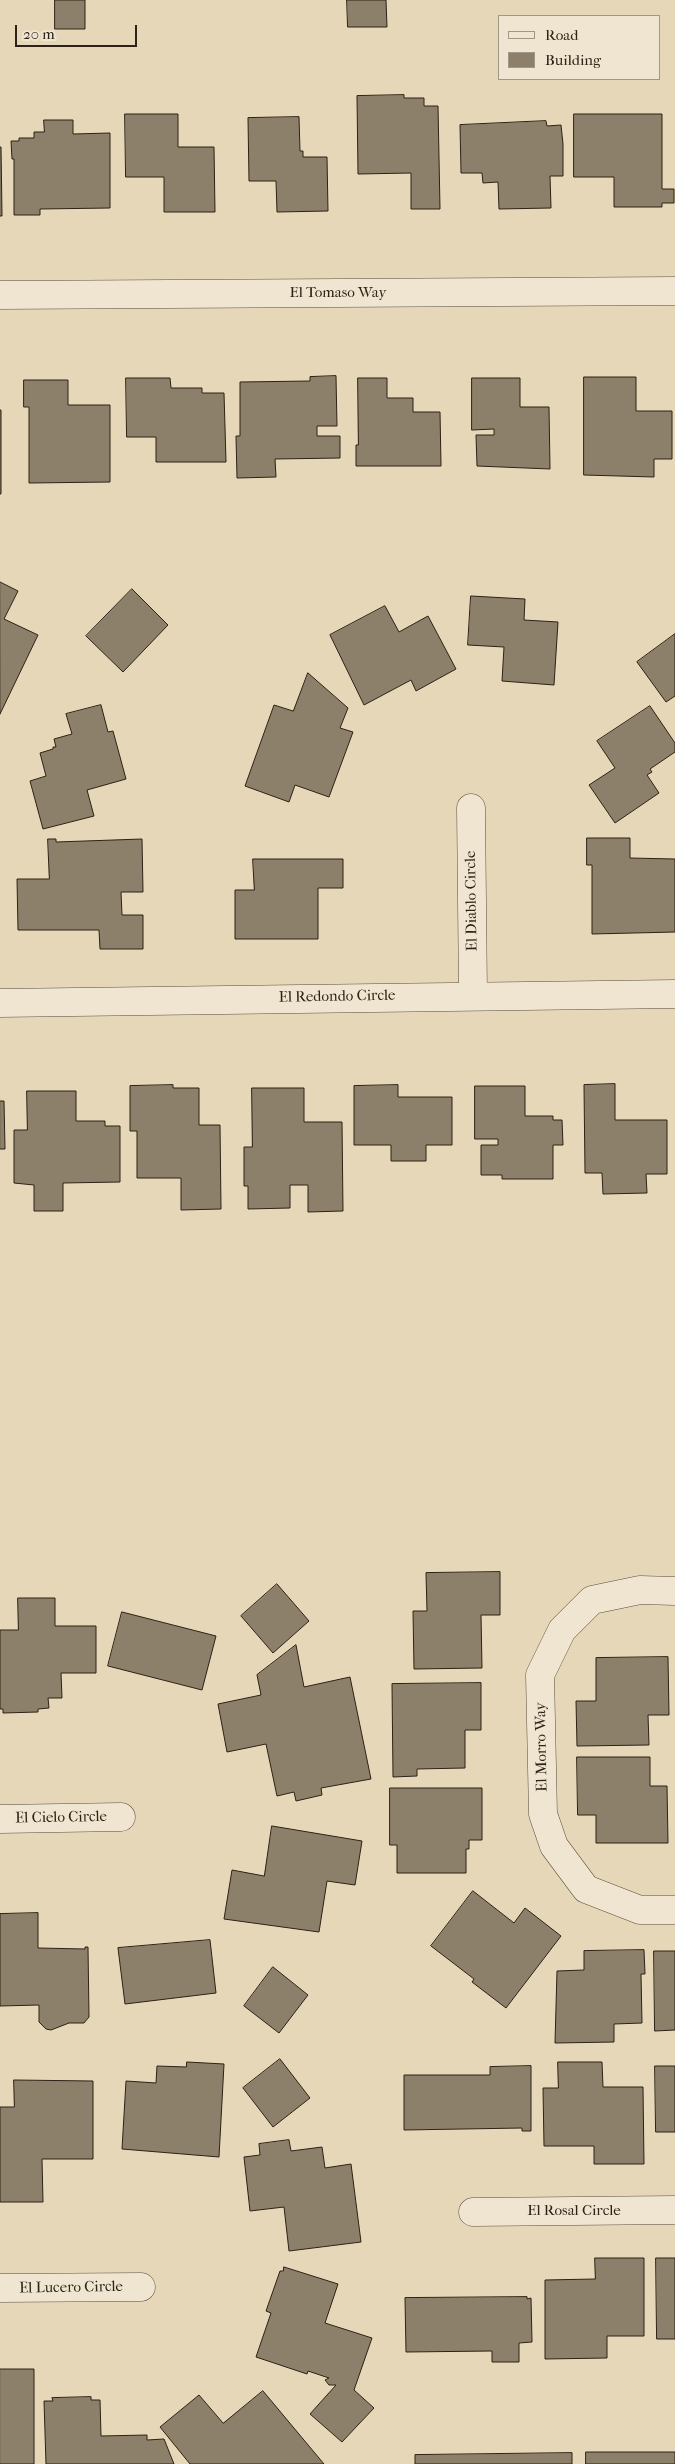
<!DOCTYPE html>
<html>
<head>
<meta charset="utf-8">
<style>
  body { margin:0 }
  #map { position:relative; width:675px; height:2464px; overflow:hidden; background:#e6d7b8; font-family:"IM FELL French Canon",serif }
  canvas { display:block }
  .legend { position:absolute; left:498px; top:15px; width:162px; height:65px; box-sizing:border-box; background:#efe5d1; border:1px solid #a19786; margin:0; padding:6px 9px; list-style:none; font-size:15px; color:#2c2215 }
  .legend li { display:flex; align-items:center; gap:10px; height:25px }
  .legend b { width:25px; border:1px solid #a19786 }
  .scale { position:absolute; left:15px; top:25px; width:122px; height:22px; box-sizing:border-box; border:2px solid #2c2215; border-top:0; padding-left:6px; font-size:15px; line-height:18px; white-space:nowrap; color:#2c2215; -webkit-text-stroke:4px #efe5d1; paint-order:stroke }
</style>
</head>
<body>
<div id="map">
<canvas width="675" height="2464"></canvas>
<ul class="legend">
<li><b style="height:6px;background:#efe5d1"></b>Road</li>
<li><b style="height:14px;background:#8d806a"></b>Building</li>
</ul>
<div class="scale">20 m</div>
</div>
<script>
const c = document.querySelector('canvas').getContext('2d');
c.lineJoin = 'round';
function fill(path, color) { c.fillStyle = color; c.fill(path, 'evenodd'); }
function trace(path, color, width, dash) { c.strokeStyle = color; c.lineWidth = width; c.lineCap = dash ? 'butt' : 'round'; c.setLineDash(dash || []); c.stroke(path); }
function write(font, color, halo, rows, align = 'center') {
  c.font = font + ' "IM FELL French Canon",serif'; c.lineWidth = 4.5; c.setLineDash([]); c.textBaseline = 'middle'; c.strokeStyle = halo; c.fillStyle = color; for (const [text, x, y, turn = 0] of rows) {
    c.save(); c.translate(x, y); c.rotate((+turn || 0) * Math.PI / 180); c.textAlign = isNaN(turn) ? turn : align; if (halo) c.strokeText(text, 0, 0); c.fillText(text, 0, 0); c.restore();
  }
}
const building = new Path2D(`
  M 55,0 L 85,0 L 85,29 L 55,29 Z
  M 347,0 L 386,0 L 387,27 L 348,27 Z
  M 404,95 L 404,98 L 424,98 L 424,106 L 438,106 L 440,209 L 411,209 L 411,173 L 358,174 L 357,96 Z
  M 125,114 L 178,114 L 178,147 L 214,147 L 215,212 L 164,212 L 164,177 L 126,177 Z
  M 574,114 L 662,114 L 662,189 L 674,189 L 674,203 L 662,203 L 662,207 L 614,207 L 614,177 L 574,177 Z
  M 299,117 L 300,151 L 303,151 L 303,157 L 327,157 L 328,211 L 277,212 L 276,181 L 249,181 L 248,118 Z
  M 44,120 L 73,120 L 73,134 L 110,133 L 110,208 L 40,209 L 40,215 L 14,215 L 14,159 L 12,159 L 11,141 L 19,141 L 19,138 L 34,138 L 34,132 L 44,132 Z
  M 546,121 L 547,126 L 561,125 L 563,144 L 563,176 L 550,176 L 551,208 L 499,209 L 498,182 L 483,183 L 482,173 L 461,173 L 460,125 Z
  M 0,147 L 1,147 L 2,216 L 0,216 Z
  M 336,376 L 337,426 L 317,426 L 317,436 L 340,436 L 340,458 L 275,459 L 276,477 L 237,478 L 236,436 L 240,436 L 240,382 L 310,381 L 310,377 Z
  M 584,377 L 636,377 L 636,411 L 672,411 L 672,459 L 654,459 L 654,477 L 584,475 Z
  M 126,378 L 170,378 L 171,388 L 202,388 L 202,393 L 224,393 L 226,462 L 156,462 L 156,437 L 127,437 Z
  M 358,378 L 387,378 L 387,398 L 413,398 L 413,412 L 440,412 L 441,466 L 356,466 L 356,445 L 358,445 Z
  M 472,378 L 520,378 L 520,407 L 549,407 L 550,469 L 477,466 L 476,435 L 494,435 L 494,429 L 472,430 Z
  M 24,380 L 68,380 L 68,405 L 110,405 L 110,482 L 29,483 L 29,407 L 24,407 Z
  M 0,410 L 1,410 L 1,494 L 0,494 Z
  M 0,582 L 18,591 L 4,619 L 38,635 L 0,714 Z
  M 132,589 L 168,625 L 123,672 L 86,636 Z
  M 471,596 L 525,599 L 524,620 L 558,622 L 554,685 L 502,681 L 504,647 L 468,645 Z
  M 385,606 L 399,632 L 428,616 L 456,669 L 416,691 L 411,680 L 364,705 L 330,635 Z
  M 675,634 L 675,696 L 666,702 L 637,662 Z
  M 308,673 L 348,708 L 340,728 L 353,732 L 329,797 L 295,785 L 289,802 L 245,786 L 274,705 L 293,711 Z
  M 101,705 L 108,732 L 113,731 L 126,779 L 87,790 L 94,816 L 43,829 L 30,781 L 46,776 L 40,753 L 53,749 L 53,747 L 56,747 L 54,739 L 72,734 L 66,714 Z
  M 650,706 L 675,743 L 675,752 L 650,769 L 652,772 L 647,775 L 659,793 L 615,823 L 589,785 L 615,768 L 597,741 Z
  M 587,838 L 630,838 L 630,858 L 675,859 L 675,932 L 592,934 L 592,865 L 587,865 Z
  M 48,839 L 56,839 L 56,842 L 142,839 L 143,892 L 121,892 L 122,915 L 143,915 L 143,949 L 100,949 L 99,930 L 18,930 L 17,879 L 49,879 Z
  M 253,859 L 343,859 L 343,888 L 318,888 L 318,939 L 235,939 L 235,890 L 254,890 Z
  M 615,1084 L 615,1120 L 667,1120 L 667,1174 L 646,1174 L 647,1193 L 603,1194 L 602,1173 L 585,1173 L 584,1085 Z
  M 173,1085 L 173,1088 L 199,1088 L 199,1125 L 220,1125 L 221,1209 L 181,1210 L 181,1178 L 137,1178 L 137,1131 L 130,1131 L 130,1086 Z
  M 398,1085 L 398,1097 L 452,1097 L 452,1145 L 426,1145 L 426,1161 L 391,1161 L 391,1145 L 354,1145 L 354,1086 Z
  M 475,1086 L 525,1086 L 525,1116 L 553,1116 L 553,1120 L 562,1120 L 563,1145 L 553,1145 L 553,1179 L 502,1179 L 502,1175 L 481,1175 L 481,1145 L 498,1145 L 498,1139 L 475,1139 Z
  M 252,1088 L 304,1088 L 304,1122 L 342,1122 L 343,1211 L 308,1212 L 308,1185 L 290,1185 L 290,1208 L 248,1209 L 248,1186 L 244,1186 L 244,1147 L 252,1147 Z
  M 27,1091 L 76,1091 L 76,1121 L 105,1121 L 105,1126 L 120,1126 L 120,1182 L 63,1183 L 63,1211 L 34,1211 L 34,1185 L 14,1183 L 14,1130 L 27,1130 Z
  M 0,1101 L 4,1101 L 5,1149 L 0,1149 Z
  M 500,1572 L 500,1615 L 481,1615 L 482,1668 L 414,1669 L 413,1611 L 427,1611 L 426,1573 Z
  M 277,1584 L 309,1621 L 273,1653 L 241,1616 Z
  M 18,1598 L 55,1598 L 55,1626 L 96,1626 L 96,1673 L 61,1673 L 62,1698 L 48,1698 L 49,1708 L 38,1709 L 38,1712 L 3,1713 L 3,1709 L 0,1709 L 0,1630 L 18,1630 Z
  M 122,1612 L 216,1636 L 202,1690 L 108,1666 Z
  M 296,1645 L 304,1687 L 350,1677 L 371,1779 L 321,1788 L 322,1795 L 296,1801 L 294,1792 L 277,1796 L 266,1744 L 227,1752 L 218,1704 L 261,1695 L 257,1675 Z
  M 668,1657 L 669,1715 L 648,1715 L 649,1745 L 577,1746 L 576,1701 L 596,1701 L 596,1658 Z
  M 481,1683 L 481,1730 L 465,1730 L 465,1768 L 417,1769 L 417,1776 L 393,1777 L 392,1684 Z
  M 577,1757 L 650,1757 L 650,1786 L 667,1786 L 668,1843 L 596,1843 L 596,1815 L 578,1815 Z
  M 390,1788 L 482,1788 L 482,1840 L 469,1840 L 469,1849 L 466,1849 L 466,1873 L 397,1873 L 397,1845 L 390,1845 Z
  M 272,1826 L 362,1841 L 355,1885 L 327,1881 L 319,1932 L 224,1919 L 232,1870 L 264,1876 Z
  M 473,1891 L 514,1923 L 525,1908 L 561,1936 L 506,2008 L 472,1982 L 474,1979 L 431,1946 Z
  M 38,1913 L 38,1948 L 85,1949 L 85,1947 L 88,1947 L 89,2017 L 84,2023 L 69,2023 L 51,2030 L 46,2029 L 39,2022 L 39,2005 L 0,2006 L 0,1914 Z
  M 210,1940 L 216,1993 L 125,2004 L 118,1948 Z
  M 644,1950 L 645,1974 L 641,1974 L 642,2023 L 614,2024 L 614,2042 L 555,2043 L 557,1971 L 584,1970 L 584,1951 Z
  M 654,1951 L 675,1951 L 675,2030 L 655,2031 Z
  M 273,1967 L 308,1995 L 279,2033 L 244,2006 Z
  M 280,2059 L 310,2098 L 273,2127 L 243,2088 Z
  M 187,2062 L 224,2064 L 219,2157 L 122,2149 L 126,2081 L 156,2083 L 157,2066 L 186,2067 Z
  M 558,2062 L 602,2062 L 603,2087 L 643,2087 L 644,2164 L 594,2164 L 594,2146 L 544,2146 L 543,2088 L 558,2088 Z
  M 531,2066 L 531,2131 L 522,2131 L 522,2128 L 404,2130 L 404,2075 L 490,2075 L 490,2067 Z
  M 655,2066 L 675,2066 L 675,2132 L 656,2132 Z
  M 14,2080 L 93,2081 L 93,2159 L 42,2159 L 43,2202 L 0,2202 L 0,2107 L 14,2107 Z
  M 289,2140 L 291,2151 L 322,2147 L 325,2168 L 351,2164 L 361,2242 L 289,2251 L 284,2207 L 250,2211 L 244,2157 L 260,2155 L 259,2144 Z
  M 595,2258 L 644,2258 L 644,2336 L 607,2336 L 607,2358 L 545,2359 L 545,2280 L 595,2279 Z
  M 656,2258 L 675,2258 L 675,2339 L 657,2339 Z
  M 284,2267 L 338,2284 L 325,2323 L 372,2338 L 354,2390 L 374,2408 L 342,2442 L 310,2414 L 336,2385 L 329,2385 L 325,2380 L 329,2378 L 308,2371 L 307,2374 L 256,2357 L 271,2313 L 266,2311 L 280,2271 L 283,2271 Z
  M 527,2297 L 527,2299 L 531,2298 L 532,2342 L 519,2343 L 519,2362 L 492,2362 L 492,2351 L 406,2352 L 405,2298 Z
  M 0,2369 L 34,2369 L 34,2464 L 0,2464 Z
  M 263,2391 L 324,2464 L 190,2464 L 160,2427 L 199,2395 L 223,2423 Z
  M 91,2397 L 91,2400 L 100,2400 L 101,2436 L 147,2435 L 147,2440 L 164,2439 L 174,2464 L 46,2464 L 44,2401 L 53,2401 L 52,2398 Z
  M 586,2452 L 675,2452 L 675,2464 L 586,2464 Z
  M 572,2453 L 572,2464 L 415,2464 L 415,2455 Z`);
const minor = new Path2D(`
  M 0,295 L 675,291
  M 471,808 L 473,995
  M 0,1003 L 675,994
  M 675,1591 L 640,1590 L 592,1600 L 562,1630 L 540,1675 L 543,1814 L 554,1846 L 586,1889 L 640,1910 L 675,1910
  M 0,1819 L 121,1817
  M 473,2212 L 675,2210
  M 0,2288 L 141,2287`);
const streetNames = [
  ["El Tomaso Way",338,293],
  ["El Diablo Circle",472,901,-91],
  ["El Redondo Circle",337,997,-1],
  ["El Morro Way",542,1747,-91],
  ["El Cielo Circle",61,1818,-1],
  ["El Rosal Circle",574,2211],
  ["El Lucero Circle",71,2288,-1]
];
fill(building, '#8d806a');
trace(building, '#2c2215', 1);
trace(minor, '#5a4f3e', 29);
trace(minor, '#efe5d1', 28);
write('15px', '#2c2215', '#efe5d1', streetNames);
</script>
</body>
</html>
